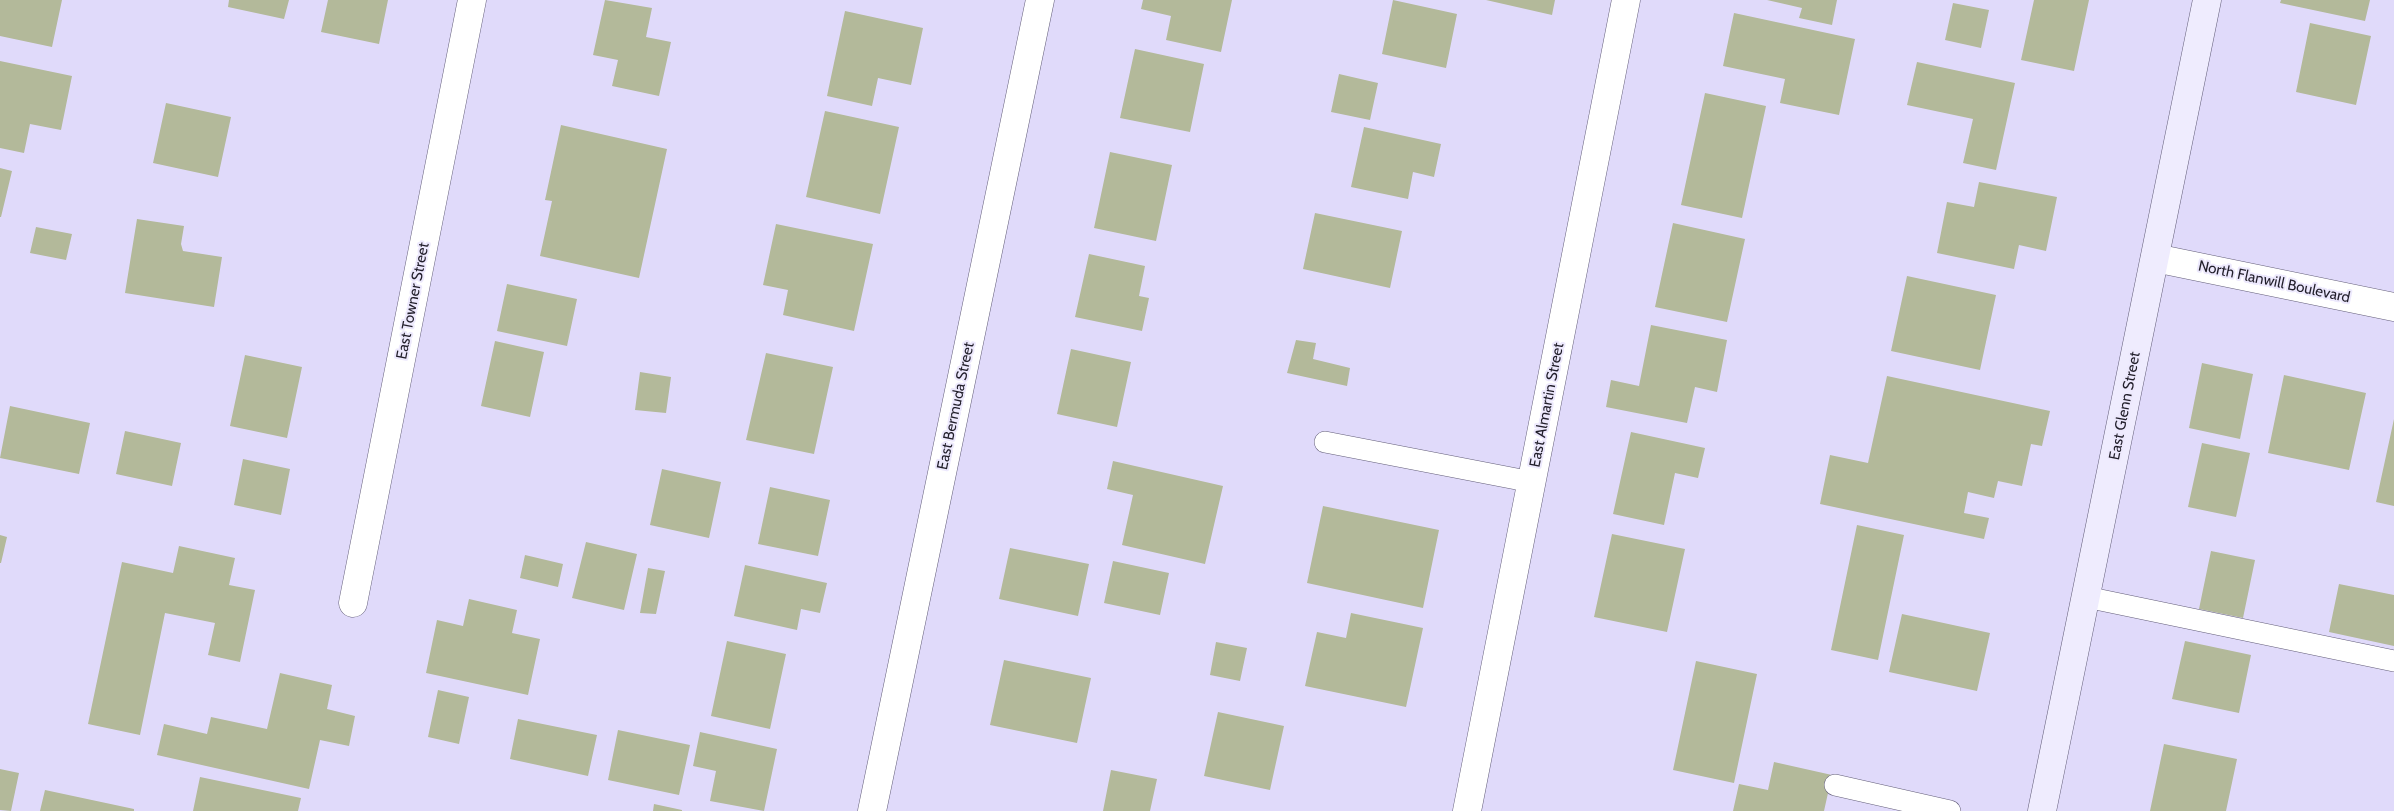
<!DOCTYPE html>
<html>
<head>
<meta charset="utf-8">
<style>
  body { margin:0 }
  canvas { display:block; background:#e0dafa }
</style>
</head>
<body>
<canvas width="2394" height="811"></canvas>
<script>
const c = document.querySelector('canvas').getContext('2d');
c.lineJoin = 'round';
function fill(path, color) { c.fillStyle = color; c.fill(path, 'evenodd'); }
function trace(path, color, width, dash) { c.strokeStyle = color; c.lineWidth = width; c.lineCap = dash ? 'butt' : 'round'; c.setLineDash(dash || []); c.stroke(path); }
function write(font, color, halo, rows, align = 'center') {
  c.font = font + ' Cabin,sans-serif'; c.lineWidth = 4; c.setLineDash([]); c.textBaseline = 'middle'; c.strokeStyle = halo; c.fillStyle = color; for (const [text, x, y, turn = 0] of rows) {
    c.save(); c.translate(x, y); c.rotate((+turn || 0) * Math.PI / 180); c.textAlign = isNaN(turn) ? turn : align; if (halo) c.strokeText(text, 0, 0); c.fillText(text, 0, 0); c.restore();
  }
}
const building = new Path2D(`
  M 0,0 L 62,0 L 52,47 L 0,36 Z
  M 229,0 L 289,0 L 284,19 L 228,7 Z
  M 328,0 L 388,0 L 379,44 L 321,32 Z
  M 605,0 L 652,8 L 646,37 L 671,42 L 659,96 L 612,86 L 618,60 L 593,55 Z
  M 1143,0 L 1232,0 L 1221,52 L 1166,40 L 1171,16 L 1141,9 Z
  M 1393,0 L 1457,14 L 1446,68 L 1382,54 Z
  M 1486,0 L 1555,0 L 1552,15 Z
  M 1767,0 L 1837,0 L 1832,25 L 1799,18 L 1802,8 Z
  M 2034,0 L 2089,0 L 2074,71 L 2021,60 Z
  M 2281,0 L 2370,0 L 2365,21 L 2280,3 Z
  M 1953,3 L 1989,10 L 1981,48 L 1945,40 Z
  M 845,11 L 923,28 L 911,85 L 878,78 L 872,106 L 827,96 Z
  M 1734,13 L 1855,39 L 1839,115 L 1780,103 L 1785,79 L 1723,66 Z
  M 2310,23 L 2371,36 L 2356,105 L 2296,92 Z
  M 1135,49 L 1204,64 L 1190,132 L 1120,118 Z
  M 0,61 L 72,76 L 61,130 L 30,124 L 24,153 L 0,148 Z
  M 1917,62 L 2015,83 L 1996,170 L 1963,163 L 1973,119 L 1907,105 Z
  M 1339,74 L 1378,83 L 1370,120 L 1331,112 Z
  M 1705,93 L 1766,106 L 1742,218 L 1681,205 Z
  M 166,103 L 231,117 L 218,177 L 153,163 Z
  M 825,111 L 899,127 L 880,214 L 806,197 Z
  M 561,125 L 667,149 L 639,278 L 540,256 L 552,201 L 545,200 Z
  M 1364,127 L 1441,144 L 1434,177 L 1413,172 L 1408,199 L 1351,187 Z
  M 1110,152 L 1172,165 L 1156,241 L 1094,228 Z
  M 0,168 L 12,171 L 1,217 L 0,217 Z
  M 1979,182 L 2057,197 L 2046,251 L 2019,245 L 2014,269 L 1937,253 L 1947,202 L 1974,207 Z
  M 1315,213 L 1402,231 L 1390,288 L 1303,269 Z
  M 137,219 L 184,226 L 181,244 L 183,251 L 222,257 L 214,307 L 125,293 Z
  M 1673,223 L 1745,239 L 1727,322 L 1655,307 Z
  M 776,224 L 873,244 L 854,331 L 783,315 L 788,290 L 763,285 Z
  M 36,227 L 72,234 L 66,260 L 30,253 Z
  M 1089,254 L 1145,266 L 1139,296 L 1149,298 L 1142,331 L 1075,317 Z
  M 1907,276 L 1996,295 L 1980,370 L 1891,351 Z
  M 507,284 L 577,299 L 567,346 L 497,331 Z
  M 1651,325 L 1727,340 L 1717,392 L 1695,387 L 1687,423 L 1606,407 L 1611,380 L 1639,386 Z
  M 1296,340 L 1316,343 L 1313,359 L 1350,368 L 1347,386 L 1287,373 Z
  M 495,341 L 544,352 L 530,417 L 481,406 Z
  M 1071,349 L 1131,362 L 1117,427 L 1057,414 Z
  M 766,353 L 833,367 L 814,454 L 746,440 Z
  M 245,355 L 302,367 L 287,438 L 230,426 Z
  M 2202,363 L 2253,374 L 2240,439 L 2189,428 Z
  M 640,372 L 671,377 L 666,413 L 635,410 Z
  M 2284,375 L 2366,393 L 2349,470 L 2268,453 Z
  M 1887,376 L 2050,411 L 2042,446 L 2031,444 L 2022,486 L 1998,481 L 1994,498 L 1968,492 L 1964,513 L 1989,518 L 1984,539 L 1820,504 L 1830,455 L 1868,463 Z
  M 10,406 L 90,423 L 79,474 L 0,458 Z
  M 2394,419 L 2394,506 L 2376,502 Z
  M 125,431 L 181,443 L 172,486 L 116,474 Z
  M 1631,432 L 1705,448 L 1698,478 L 1675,473 L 1664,525 L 1613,514 Z
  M 2202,443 L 2250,453 L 2236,517 L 2188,507 Z
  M 243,459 L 290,469 L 281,515 L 234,505 Z
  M 1113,461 L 1223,486 L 1205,564 L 1122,545 L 1133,495 L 1107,489 Z
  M 662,469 L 721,482 L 709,538 L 650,525 Z
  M 770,487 L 830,500 L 818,556 L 758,544 Z
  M 1323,506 L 1439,530 L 1423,608 L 1307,583 Z
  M 1857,525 L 1904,535 L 1878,660 L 1831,650 Z
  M 1612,534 L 1685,549 L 1667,632 L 1594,617 Z
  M 0,535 L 7,537 L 1,563 L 0,563 Z
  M 586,542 L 637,554 L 624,610 L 572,598 Z
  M 179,546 L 235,558 L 229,585 L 255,590 L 240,662 L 208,655 L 215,623 L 165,613 L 140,735 L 88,724 L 122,562 L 173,573 Z
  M 1010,548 L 1089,564 L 1078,616 L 999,599 Z
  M 2211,551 L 2255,560 L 2243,618 L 2199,609 Z
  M 525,555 L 563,564 L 558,587 L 520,578 Z
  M 1113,561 L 1169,573 L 1160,615 L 1104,603 Z
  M 745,565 L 827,583 L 820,613 L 801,609 L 797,630 L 734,616 Z
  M 648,568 L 665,571 L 656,614 L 640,613 Z
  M 2339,584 L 2394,595 L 2394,646 L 2329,632 Z
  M 469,599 L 517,610 L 512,633 L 540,639 L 528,695 L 426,673 L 437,620 L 463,626 Z
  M 1351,613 L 1423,628 L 1406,707 L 1305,686 L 1317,632 L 1346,638 Z
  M 1902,614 L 1990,633 L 1977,691 L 1889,672 Z
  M 727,641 L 786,654 L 770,729 L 711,716 Z
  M 2185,641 L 2251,655 L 2239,713 L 2172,699 Z
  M 1216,642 L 1247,648 L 1240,681 L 1210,675 Z
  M 1004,660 L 1091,678 L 1077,743 L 990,725 Z
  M 1696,661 L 1757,674 L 1734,783 L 1673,770 Z
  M 280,673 L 332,685 L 327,709 L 355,716 L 349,746 L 320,740 L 309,789 L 157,755 L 164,724 L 207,734 L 211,717 L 267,729 Z
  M 438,690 L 469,697 L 459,744 L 428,737 Z
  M 1218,712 L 1284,726 L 1270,790 L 1204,776 Z
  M 518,719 L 597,735 L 588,776 L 510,759 Z
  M 618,730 L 690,745 L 679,795 L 608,780 Z
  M 700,732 L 777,749 L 764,811 L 710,801 L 716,771 L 693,766 Z
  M 2164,744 L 2237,759 L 2226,811 L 2150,811 Z
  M 1774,762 L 1832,775 L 1824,811 L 1733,811 L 1739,784 L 1768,790 Z
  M 0,769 L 19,773 L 11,811 L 0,810 Z
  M 1111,770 L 1157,779 L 1150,811 L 1103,811 Z
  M 200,777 L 301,798 L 298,811 L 193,811 Z
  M 45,790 L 134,809 L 134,811 L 40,811 Z
  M 654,804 L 682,810 L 682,811 L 653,811 Z`);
const lane = new Path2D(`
  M 1325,442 L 1532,482
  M 2086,597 L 2394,661
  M 1835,785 L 1950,811`);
const street = new Path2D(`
  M 2155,258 L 2394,307
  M 353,603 L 472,0
  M 872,811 L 1040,0
  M 1467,811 L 1626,0`);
const secondary = new Path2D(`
  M 2042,811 L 2207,0`);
const streetNames = [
  ["North Flanwill Boulevard",2274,282,12],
  ["East Towner Street",413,301,-79],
  ["East Almartin Street",1547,405,-79],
  ["East Bermuda Street",956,406,-78],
  ["East Glenn Street",2125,406,-79]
];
fill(building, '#b3b99a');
trace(lane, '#645f7a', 22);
trace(street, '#645f7a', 29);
trace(secondary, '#645f7a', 29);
trace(lane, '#fff', 21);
trace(street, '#fff', 28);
trace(secondary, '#efecfe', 28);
write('15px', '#211e2a', '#ede9fd', streetNames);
</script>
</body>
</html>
